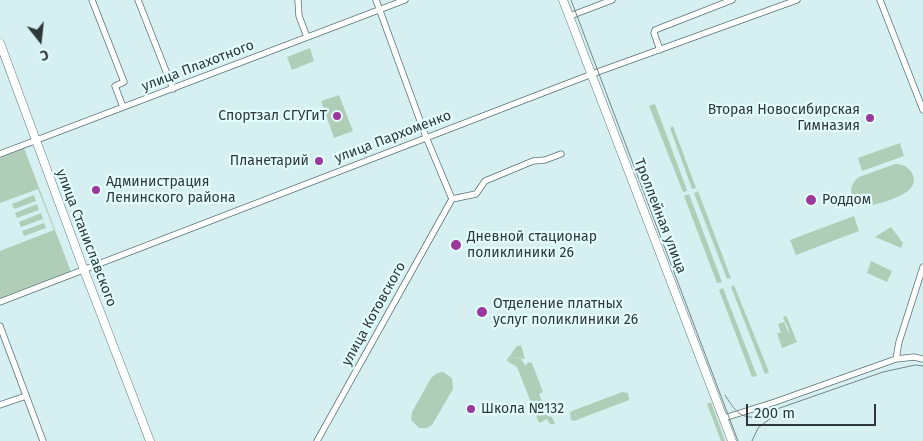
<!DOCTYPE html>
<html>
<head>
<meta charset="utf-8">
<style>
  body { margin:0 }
  #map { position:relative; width:923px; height:441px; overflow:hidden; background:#d6f0f2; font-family:"Fira Sans",sans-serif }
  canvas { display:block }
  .north { position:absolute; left:15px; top:15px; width:50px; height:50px; -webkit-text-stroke:4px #e3fdff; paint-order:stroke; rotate:164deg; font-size:14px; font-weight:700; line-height:20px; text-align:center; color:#2e3838 }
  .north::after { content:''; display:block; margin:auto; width:18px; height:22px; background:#2e3838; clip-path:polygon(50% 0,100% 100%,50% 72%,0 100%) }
  .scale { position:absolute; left:746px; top:404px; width:130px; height:22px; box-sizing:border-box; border:2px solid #2e3838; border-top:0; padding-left:6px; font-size:15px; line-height:18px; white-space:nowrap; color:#2e3838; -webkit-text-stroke:4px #e3fdff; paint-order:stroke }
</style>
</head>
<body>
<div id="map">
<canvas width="923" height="441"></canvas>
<div class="north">С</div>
<div class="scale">200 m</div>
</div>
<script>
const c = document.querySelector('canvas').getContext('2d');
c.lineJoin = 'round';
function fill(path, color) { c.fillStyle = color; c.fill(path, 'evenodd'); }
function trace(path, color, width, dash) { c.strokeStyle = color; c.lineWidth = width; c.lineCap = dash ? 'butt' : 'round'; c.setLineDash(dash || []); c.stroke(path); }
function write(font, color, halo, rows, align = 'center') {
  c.font = font + ' "Fira Sans",sans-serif'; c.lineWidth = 4.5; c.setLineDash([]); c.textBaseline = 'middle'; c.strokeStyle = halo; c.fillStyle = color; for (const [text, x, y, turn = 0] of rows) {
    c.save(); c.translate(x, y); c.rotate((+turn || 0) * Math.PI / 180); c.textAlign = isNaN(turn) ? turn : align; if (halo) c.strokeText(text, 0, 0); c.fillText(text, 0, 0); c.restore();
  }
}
const green = new Path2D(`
  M 310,48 L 314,61 L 292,70 L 287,57 Z
  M 339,95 L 353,131 L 334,138 L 321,101 Z
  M 655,104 L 687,190 L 687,191 L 683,192 L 649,106 Z
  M 673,126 L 696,188 L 692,189 L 670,128 Z
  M 900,143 L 904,156 L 862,171 L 858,158 Z
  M 24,148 L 71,272 L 0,299 L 0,251 L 54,230 L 38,189 L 0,203 L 0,158 Z
  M 895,164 C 909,163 921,179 909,190 C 904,196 873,207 865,206 C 859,206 855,203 853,198 C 849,190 852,182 859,177 Z
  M 698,191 L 731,278 L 727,279 L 694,193 Z
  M 689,194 L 722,282 L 717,283 L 684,196 Z
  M 34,195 L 36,201 L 14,209 L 12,204 Z
  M 37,204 L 39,210 L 17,218 L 15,213 Z
  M 41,213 L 43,219 L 21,227 L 19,222 Z
  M 854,216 L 859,231 L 796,255 L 790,240 Z
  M 44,223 L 46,228 L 24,236 L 22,231 Z
  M 891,227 L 903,243 L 901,248 L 875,237 Z
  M 871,261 L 892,271 L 887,282 L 867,273 Z
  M 734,285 L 769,372 L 765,374 L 731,287 Z
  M 723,288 L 757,376 L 752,377 L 719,290 Z
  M 785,316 L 787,317 L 797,342 L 782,348 L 777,333 L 781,333 L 778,324 L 784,322 L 789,334 C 789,326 784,322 783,317 Z
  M 521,345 L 525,359 L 509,357 L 516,347 Z
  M 508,357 L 521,359 L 526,366 L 528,362 L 532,363 L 543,392 L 539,394 L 548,416 L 552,417 L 555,424 L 550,424 L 547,419 L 539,423 L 517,367 L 507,361 Z
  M 443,372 L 452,378 L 453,389 L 432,425 L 427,428 L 419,428 L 411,420 L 412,412 L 431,378 L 437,373 Z
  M 622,392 L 628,393 L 629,400 L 574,421 L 571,420 L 570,413 L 572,411 Z
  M 711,402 L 725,441 L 721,441 L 707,404 Z`);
const minor = new Path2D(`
  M 92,0 L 124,82 L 115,86 L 123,107
  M 138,0 L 173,89
  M 298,0 L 299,16 L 307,37
  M 376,0 L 426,137 L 452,199
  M 880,0 L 923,110
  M 570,16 L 612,0
  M 660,50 L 654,33 L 655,30 L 732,0
  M 0,154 L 405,0
  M 452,199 L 476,194 L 485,181 L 533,161 L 545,160 L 561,154
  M 0,302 L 592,74 L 797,0
  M 0,326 L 43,441
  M 896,359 L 899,342 L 923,267
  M 0,405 L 26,396
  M 724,418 L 775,402 L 896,359 L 914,357 L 923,359
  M 317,441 L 452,199`);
const major = new Path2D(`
  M 563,0 L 732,441
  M 0,43 L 84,270 L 150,441`);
const tram = new Path2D(`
  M 571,0 L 738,441
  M 725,395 C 733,407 738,418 754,417 L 883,372 L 915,365 L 923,366
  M 752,441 L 758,428 L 776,414`);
const markers = [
  [337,116,5,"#9c379c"],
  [870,118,5,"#9c379c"],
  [319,161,5,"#9c379c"],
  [96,190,5,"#9c379c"],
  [811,200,6,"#9c379c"],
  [456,245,6,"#9c379c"],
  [482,312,6,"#9c379c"],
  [471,409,5,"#9c379c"]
];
const streetNames = [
  ["улица Плахотного",198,66,-21],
  ["улица Пархоменко",393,137,-21],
  ["Троллейная улица",660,216,69],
  ["улица Станиславского",86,238,69],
  ["улица Котовского",374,314,-61]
];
const poiNames = [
  ["Вторая Новосибирская",860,110,"right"],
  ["Гимназия",860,126,"right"],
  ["Спортзал СГУГиТ",327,116,"right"],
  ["Планетарий",309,161,"right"],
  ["Администрация",106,182],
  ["Ленинского района",106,198],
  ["Роддом",822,200],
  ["Дневной стационар",467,237],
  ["поликлиники 26",467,253],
  ["Отделение платных",493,304],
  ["услуг поликлиники 26",493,320],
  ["Школа №132",481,409]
];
fill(green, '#b0ceb7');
trace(minor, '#5a7072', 7);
trace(major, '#5a7072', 9);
trace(minor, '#fff', 5.5);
trace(major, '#fff', 8);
trace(tram, '#748485', 1);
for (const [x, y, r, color] of markers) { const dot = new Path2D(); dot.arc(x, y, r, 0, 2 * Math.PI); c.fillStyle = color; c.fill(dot); trace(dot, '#e3fdff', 2); }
write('14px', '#2e3838', '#e3fdff', streetNames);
write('14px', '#2e3838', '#e3fdff', poiNames, 'left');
</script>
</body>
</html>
